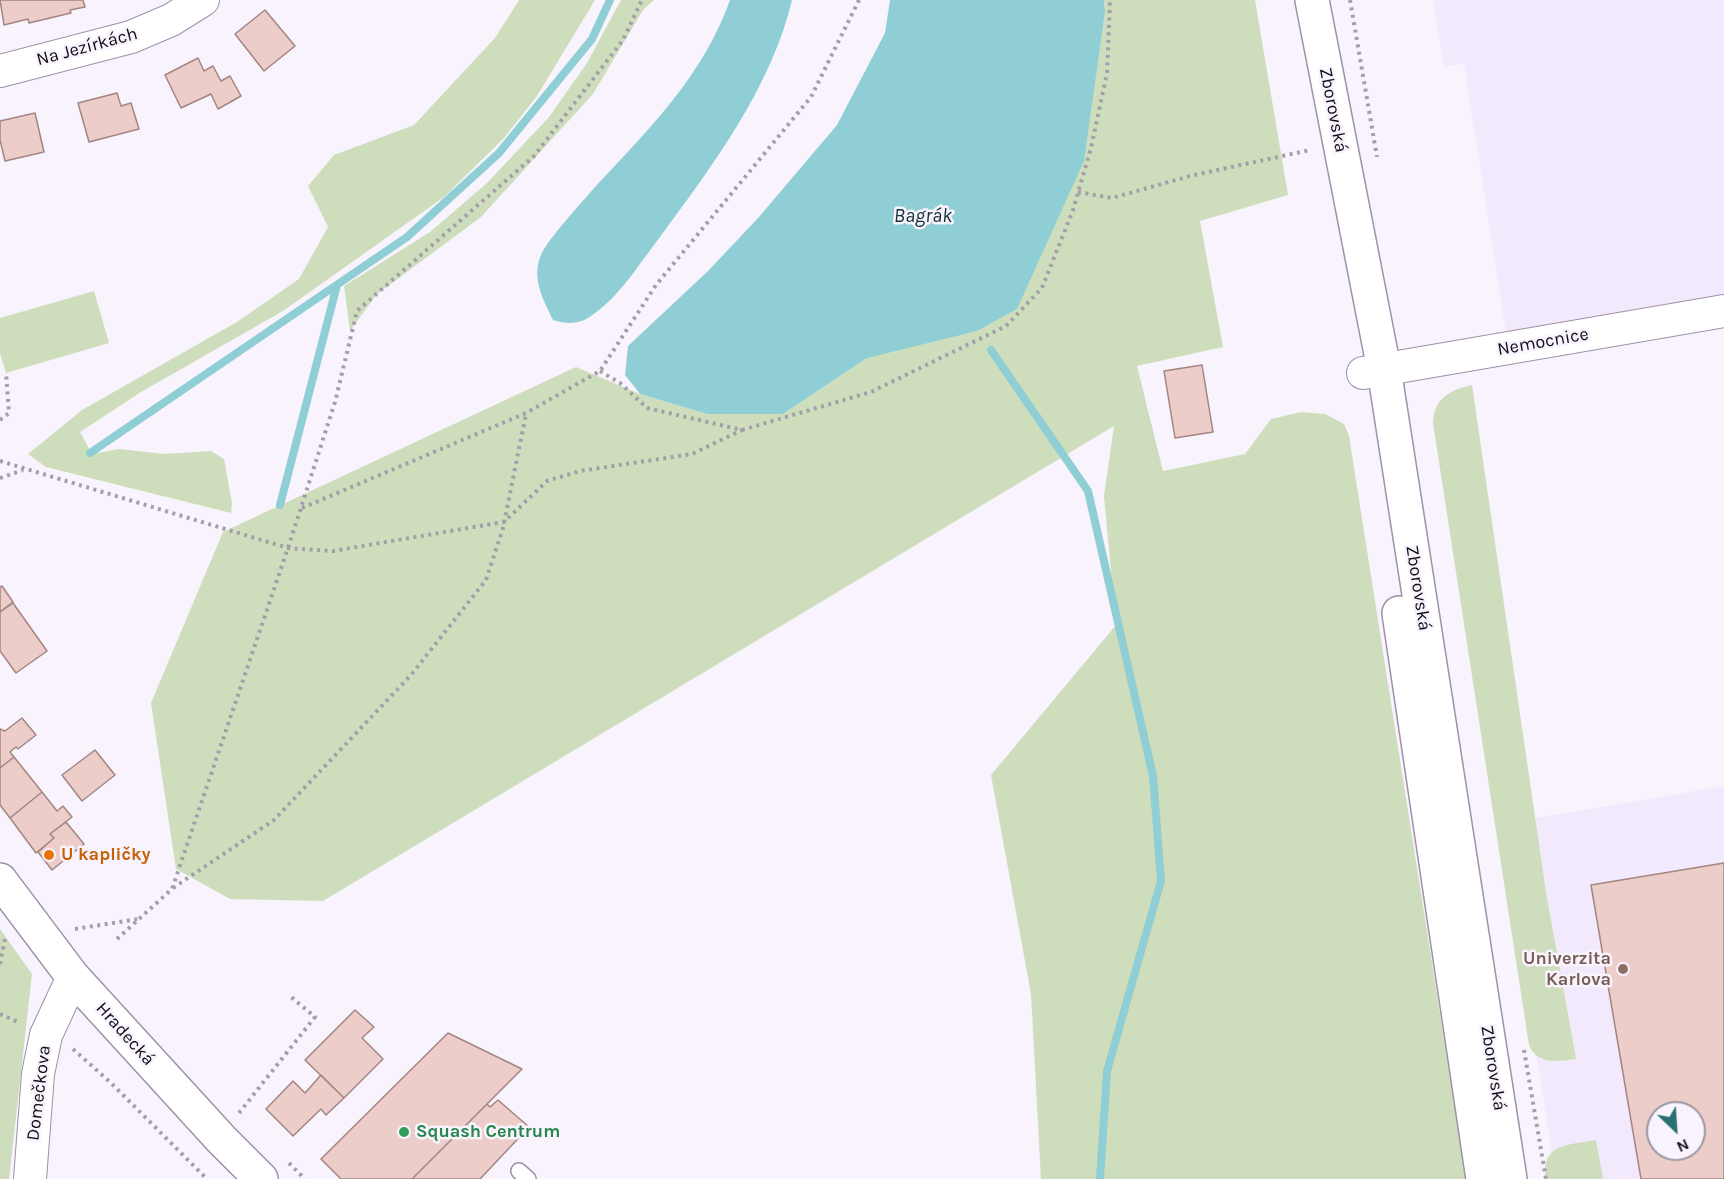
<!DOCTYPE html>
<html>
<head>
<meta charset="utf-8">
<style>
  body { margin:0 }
  #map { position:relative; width:1724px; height:1179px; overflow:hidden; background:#f8f3fd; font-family:Karla,sans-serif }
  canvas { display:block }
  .north { position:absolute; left:1646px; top:1101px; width:60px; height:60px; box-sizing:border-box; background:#f8f3fd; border:2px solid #9c97a0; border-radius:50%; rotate:155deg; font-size:16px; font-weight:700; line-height:24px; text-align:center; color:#110d15 }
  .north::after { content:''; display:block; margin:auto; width:21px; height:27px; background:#277270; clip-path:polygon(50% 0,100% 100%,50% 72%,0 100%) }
</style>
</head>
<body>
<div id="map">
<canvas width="1724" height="1179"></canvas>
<div class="north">N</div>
</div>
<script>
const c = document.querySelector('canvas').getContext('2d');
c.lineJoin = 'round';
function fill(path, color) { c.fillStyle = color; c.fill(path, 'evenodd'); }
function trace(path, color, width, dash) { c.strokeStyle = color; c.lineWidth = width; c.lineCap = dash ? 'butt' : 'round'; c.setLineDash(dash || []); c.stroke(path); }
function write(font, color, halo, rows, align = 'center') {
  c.font = font + ' Karla,sans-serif'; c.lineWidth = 5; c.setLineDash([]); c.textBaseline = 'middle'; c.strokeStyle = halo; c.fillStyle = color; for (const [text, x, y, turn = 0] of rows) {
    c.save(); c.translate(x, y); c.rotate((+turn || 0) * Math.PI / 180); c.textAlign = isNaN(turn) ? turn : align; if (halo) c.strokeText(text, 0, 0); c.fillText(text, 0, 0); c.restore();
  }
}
const built = new Path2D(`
  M 1433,0 L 1724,0 L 1724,297 L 1506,333 L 1464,64 L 1444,66 Z
  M 1724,786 L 1724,1179 L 1556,1179 L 1500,824 ZM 1658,1113 L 1694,1113 L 1694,1149 L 1658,1149 Z`);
const green = new Path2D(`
  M 519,0 L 595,0 L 537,96 L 504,138 L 444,197 L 283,311 L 141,392 L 80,432 L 92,454 L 119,449 L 164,454 L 211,451 L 224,459 L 232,503 L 231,513 L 46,467 L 28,454 L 82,410 L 237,322 L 299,279 L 328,227 L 308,186 L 334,155 L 414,125 L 495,38 Z
  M 621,0 L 654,0 L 643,10 L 593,94 L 481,217 L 376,295 L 350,331 L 344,286 L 430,232 L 487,183 L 549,117 L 587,63 Z
  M 1104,0 L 1255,0 L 1288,195 L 1200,221 L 1223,347 L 1137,366 L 1163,471 L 1245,454 L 1271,419 L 1301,412 L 1325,414 L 1344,424 L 1349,436 L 1466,1179 L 1041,1179 L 1031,994 L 991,775 L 1116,625 L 1104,496 L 1114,426 L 323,901 L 230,899 L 176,869 L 151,703 L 223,532 L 576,367 L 640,394 L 707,414 L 783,414 L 867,358 L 1105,7 Z
  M 94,291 L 109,343 L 6,373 L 0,353 L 0,318 Z
  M 1472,385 L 1546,892 L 1576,1059 C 1558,1061 1538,1066 1529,1045 L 1433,423 C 1434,398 1450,390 1472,385 Z
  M 0,929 L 32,974 L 9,1179 L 0,1179 Z
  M 1596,1140 L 1603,1179 L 1546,1179 C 1540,1143 1570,1145 1596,1140 Z`);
const water = new Path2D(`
  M 730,0 L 792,0 C 771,89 710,169 657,241 C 637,267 619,297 591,316 C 578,325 567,324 553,320 C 543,299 531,278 541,255 C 547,240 583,201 595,187 C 649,129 703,76 730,0 Z
  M 890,0 L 1104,0 L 1105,11 L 1084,161 L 1017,309 L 977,331 L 867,358 L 783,414 L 707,414 L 640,394 L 625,375 L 628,346 L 708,271 L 759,217 L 837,125 L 885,33 Z`);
const stream = new Path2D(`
  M 991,350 L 1088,491 L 1153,776 L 1161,881 L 1107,1071 L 1100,1179
  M 90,453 L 407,237 L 499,153 L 592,39 L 610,0
  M 280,505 L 337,285`);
const building = new Path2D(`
  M 0,0 L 83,0 L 85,7 L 70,10 L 71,13 L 29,23 L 28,19 L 4,25 Z
  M 265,10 L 295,46 L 264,71 L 235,34 Z
  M 198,58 L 204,71 L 213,66 L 221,81 L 230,76 L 241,96 L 218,109 L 211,94 L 181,108 L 165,75 Z
  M 117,93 L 121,106 L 131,103 L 139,129 L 89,142 L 78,103 Z
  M 35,113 L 44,152 L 5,161 L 0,140 L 0,121 Z
  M 1202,365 L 1213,432 L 1175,438 L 1164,371 Z
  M 2,586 L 13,602 L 0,612 L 0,587 Z
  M 13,603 L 47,651 L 16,673 L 0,651 L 0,612 Z
  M 22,718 L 36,735 L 18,749 L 16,747 L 10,752 L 14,757 L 0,768 L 0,729 L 5,731 Z
  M 95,750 L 115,775 L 82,801 L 62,775 Z
  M 14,757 L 42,792 L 10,818 L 0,805 L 0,768 Z
  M 42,792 L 57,811 L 63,806 L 72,817 L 50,834 L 54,838 L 36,853 L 10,818 Z
  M 66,822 L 84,844 L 52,870 L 38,852 L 54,838 L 50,834 Z
  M 1724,863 L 1724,1179 L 1641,1179 L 1591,885 ZM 1658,1113 L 1694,1113 L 1694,1149 L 1658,1149 Z
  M 355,1010 L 374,1027 L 362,1038 L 383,1059 L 344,1098 L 305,1060 Z
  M 448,1033 L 522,1069 L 412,1179 L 341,1179 L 321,1159 Z
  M 321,1075 L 344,1098 L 326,1115 L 321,1109 L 293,1136 L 266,1109 L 293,1081 L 305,1093 Z
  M 498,1100 L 529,1127 L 480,1179 L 412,1179 L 487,1104 L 490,1107 Z`);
const path = new Path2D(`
  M 1350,0 L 1377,157
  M 1078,192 L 1112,198 L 1190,176 L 1310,150
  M 600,371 L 620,383 L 647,408 L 742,430 L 871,392 L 1006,326 L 1042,288 L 1073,210 L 1091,148 L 1107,73 L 1110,0
  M 0,420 L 9,413 L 6,373
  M 0,461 L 288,548 L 333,551 L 504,522 L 547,481 L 580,471 L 692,454 L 742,430
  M 0,478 L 23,470
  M 302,508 L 526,413 L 600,371 L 656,285 L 811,97 L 859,0
  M 173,888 L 274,820 L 411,675 L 486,580 L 503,528 L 526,414
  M 75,929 L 138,919
  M 117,939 L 172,889 L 288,548 L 335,402 L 357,311 L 534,156 L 623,40 L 642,0
  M 0,964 L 5,939
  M 0,1014 L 18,1022
  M 73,1049 L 110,1082 L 207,1179
  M 1524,1050 L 1546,1179
  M 239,1113 L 315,1017 L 290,996
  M 289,1163 L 305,1179`);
const service = new Path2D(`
  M 519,1171 L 528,1179`);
const minor = new Path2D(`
  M 0,71 L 131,37 L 171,20 L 203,0
  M 1363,373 L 1724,311
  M 30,1179 L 38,1074 L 46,1035 L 73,977`);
const tertiary = new Path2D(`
  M 1312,0 L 1384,369 L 1510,1179
  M 1399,613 L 1483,1179
  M 0,880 L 73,977 L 222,1140 L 261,1179`);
const markers = [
  [49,855,6,"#e8710a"],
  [1623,969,6,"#8d6e63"],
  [404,1132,6,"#2e9e5b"]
];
const streetNames = [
  ["Na Jezírkách",87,47,-15],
  ["Zborovská",1333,110,79],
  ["Nemocnice",1543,342,-10],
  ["Zborovská",1418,588,81],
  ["Hradecká",125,1034,48],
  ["Zborovská",1493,1068,81],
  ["Domečkova",39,1093,-83]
];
const foodNames = [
  ["U kapličky",61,855]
];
const educationNames = [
  ["Univerzita",1611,959],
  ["Karlova",1611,980]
];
const leisureNames = [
  ["Squash Centrum",416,1132]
];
const waterNames = [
  ["Bagrák",923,216]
];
fill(built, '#f3e9fc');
fill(green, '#cedebc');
fill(water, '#8fced5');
trace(stream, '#8fced5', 8);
fill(building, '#edcdc9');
trace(building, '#a38582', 1.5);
trace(service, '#9e91a9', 18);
trace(minor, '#9e91a9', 34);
trace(tertiary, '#9e91a9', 36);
trace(path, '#a39ea7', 4, [3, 4.5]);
trace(service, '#fff', 15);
trace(minor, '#fff', 32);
trace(tertiary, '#fff', 33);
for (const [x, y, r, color] of markers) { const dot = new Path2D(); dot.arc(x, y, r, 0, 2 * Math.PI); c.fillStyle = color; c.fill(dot); trace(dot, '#f8f3fd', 2); }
write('18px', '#110d15', '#f8f3fd', streetNames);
write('bold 18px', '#c56008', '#f8f3fd', foodNames, 'left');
write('bold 18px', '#785e54', '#f8f3fd', educationNames, 'right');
write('bold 18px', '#27864d', '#f8f3fd', leisureNames, 'left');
write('italic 20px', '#123135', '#f8f3fd', waterNames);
</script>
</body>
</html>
